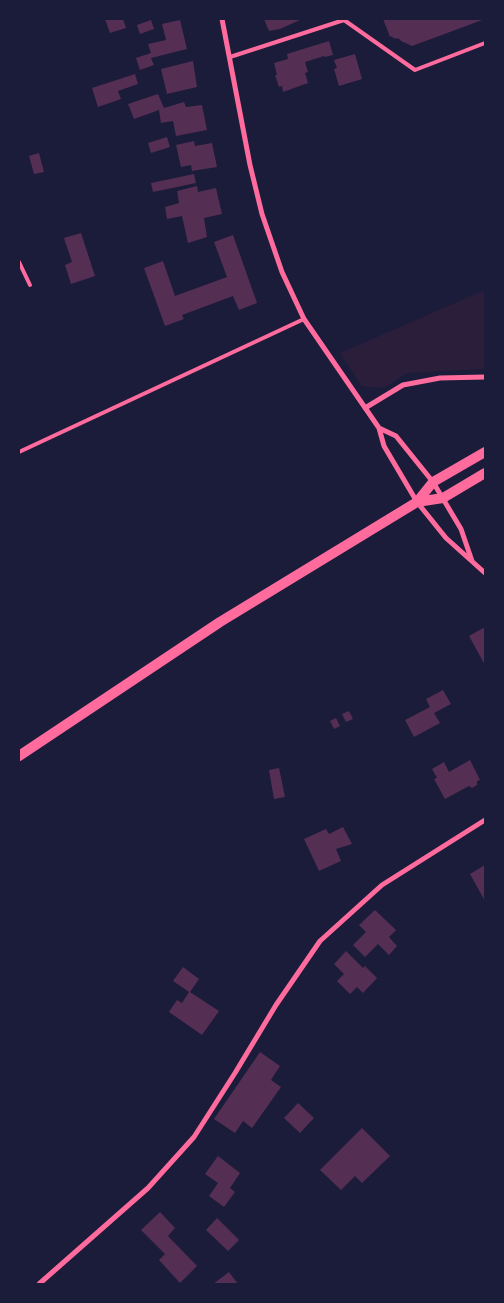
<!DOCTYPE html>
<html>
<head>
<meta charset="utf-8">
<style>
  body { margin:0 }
  #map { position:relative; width:504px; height:1303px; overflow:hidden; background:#1b1b3a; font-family:Inter,sans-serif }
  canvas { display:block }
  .frame { position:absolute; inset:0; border:20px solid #1b1b3a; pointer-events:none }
</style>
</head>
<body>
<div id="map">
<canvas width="504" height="1303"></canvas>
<div class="frame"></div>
</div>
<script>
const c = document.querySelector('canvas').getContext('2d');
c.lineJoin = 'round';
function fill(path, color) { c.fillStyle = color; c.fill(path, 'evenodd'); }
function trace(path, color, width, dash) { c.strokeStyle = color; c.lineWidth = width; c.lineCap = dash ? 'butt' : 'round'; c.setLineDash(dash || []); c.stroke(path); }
const green = new Path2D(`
  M 485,290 L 485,369 L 407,373 L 384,388 L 362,386 L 340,353 Z`);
const building = new Path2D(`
  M 105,19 L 123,19 L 126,28 L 110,33 Z
  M 264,19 L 302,19 L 280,29 L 269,31 Z
  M 383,19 L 485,19 L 412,46 L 401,41 L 400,39 L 393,38 L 392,36 L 390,37 Z
  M 151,20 L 154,29 L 140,34 L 137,25 Z
  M 180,20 L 187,49 L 151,58 L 154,65 L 140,70 L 136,58 L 151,53 L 148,44 L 166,40 L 162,24 Z
  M 329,41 L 333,55 L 325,57 L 324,56 L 305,62 L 308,72 L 305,73 L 308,83 L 283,92 L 282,86 L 279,87 L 275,75 L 277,75 L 274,63 L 288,59 L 287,54 Z
  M 355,54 L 362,79 L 339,86 L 334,69 L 337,68 L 334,60 Z
  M 193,61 L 197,87 L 167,94 L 161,69 Z
  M 135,74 L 138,84 L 118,91 L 121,99 L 98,107 L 92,88 Z
  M 158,94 L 164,108 L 184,102 L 186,107 L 202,105 L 207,130 L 176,136 L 173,121 L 161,123 L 159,110 L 134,119 L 128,104 Z
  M 167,137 L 170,147 L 151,153 L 148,143 Z
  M 194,141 L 195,146 L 212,143 L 217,167 L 192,171 L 191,165 L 181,167 L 176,145 Z
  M 39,153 L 44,172 L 34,174 L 29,156 Z
  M 194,174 L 196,183 L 153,192 L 151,183 Z
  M 197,186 L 198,192 L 216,188 L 222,214 L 204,218 L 207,237 L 188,243 L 182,216 L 167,219 L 165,207 L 179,203 L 177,191 Z
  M 81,233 L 95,276 L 71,284 L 65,265 L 72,262 L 64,238 Z
  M 233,235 L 257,303 L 239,310 L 233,296 L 182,315 L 184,319 L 165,326 L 144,268 L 163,261 L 175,296 L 227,277 L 214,242 Z
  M 485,627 L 485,665 L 469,636 Z
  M 443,690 L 451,704 L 434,713 L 440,723 L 414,737 L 405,720 L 430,707 L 426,699 Z
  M 349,711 L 353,719 L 346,722 L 342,714 Z
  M 336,718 L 340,726 L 334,729 L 330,721 Z
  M 470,760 L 480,780 L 477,781 L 477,785 L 472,788 L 469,786 L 445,799 L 434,779 L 437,778 L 432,769 L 444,762 L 449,772 Z
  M 279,768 L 285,797 L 274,799 L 269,770 Z
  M 343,827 L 352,844 L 336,849 L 341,861 L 319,871 L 304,839 L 326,829 L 329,834 Z
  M 485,865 L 485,901 L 470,874 Z
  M 375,910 L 396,930 L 389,937 L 397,946 L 389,955 L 378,944 L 365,957 L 353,945 L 366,932 L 359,925 Z
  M 346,951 L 363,968 L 365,966 L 377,978 L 363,993 L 357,987 L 350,994 L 337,981 L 344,974 L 334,964 Z
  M 183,967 L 199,979 L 190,992 L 219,1011 L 202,1035 L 169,1012 L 177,1000 L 182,1003 L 189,992 L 173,981 Z
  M 260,1052 L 280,1066 L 271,1080 L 281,1087 L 252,1128 L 243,1121 L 235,1133 L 214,1119 Z
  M 298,1103 L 314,1118 L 300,1133 L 284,1118 Z
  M 362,1128 L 390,1156 L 362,1183 L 355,1176 L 341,1190 L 320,1170 Z
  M 218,1156 L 240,1173 L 230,1188 L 235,1192 L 224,1207 L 209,1196 L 218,1183 L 205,1174 Z
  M 160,1212 L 175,1228 L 168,1236 L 197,1266 L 180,1283 L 159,1260 L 165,1254 L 141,1230 Z
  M 217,1218 L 239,1240 L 228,1251 L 206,1230 Z
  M 229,1272 L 238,1284 L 213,1284 Z`);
const service = new Path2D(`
  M 230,57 L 344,20 L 415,70 L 485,43
  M 19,262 L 30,285
  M 19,452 L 304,319`);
const minor = new Path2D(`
  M 222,19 L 250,165 L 262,214 L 282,272 L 304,319 L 379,428 L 384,446 L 417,502 L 446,538 L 485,573
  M 365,408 L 403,385 L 440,378 L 485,377
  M 379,428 L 396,436 L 433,482 L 461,529 L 472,561
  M 39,1284 L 148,1188 L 194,1137 L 235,1073 L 276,1005 L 320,941 L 382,885 L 485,820`);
const secondary = new Path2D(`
  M 417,502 L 443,498 L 485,473
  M 19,756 L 220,622 L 417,502 L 433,482 L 485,452`);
fill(green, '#2a1e3b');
fill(building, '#542f53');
trace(service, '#ff6b9d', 4);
trace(minor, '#ff6b9d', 5);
trace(secondary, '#ff6b9d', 10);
</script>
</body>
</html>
